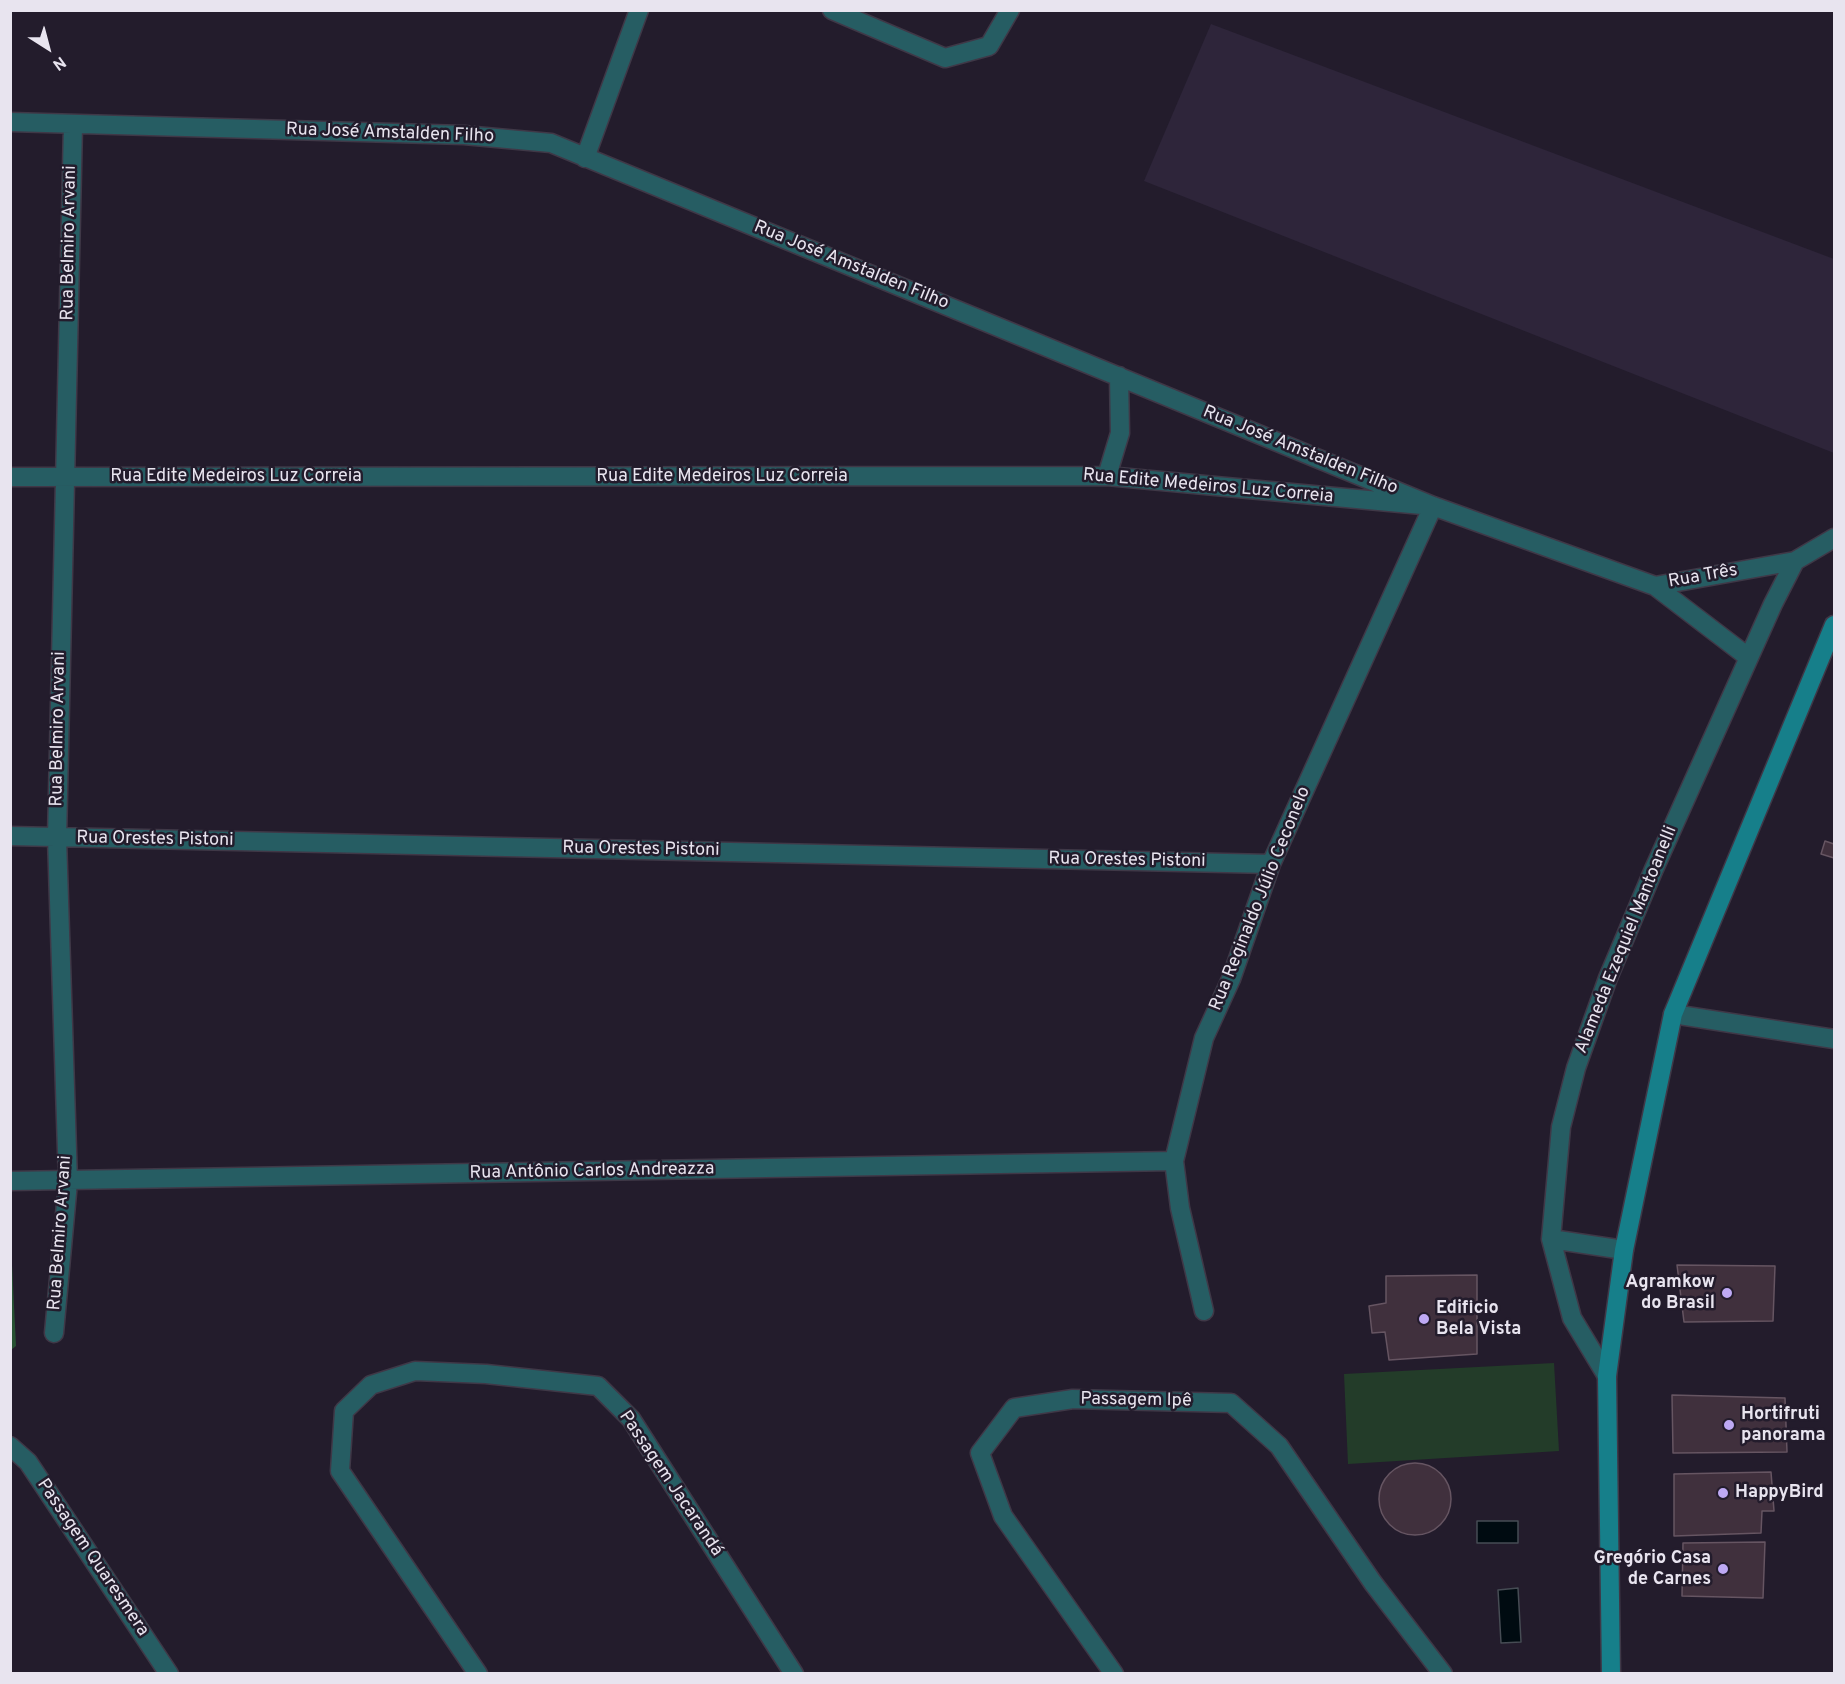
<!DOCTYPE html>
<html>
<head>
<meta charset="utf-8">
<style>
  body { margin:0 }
  #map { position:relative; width:1845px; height:1684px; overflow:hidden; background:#231c2c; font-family:Overpass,sans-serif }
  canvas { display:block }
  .frame { position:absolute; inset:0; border:12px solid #e8e4ef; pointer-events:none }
  .north { position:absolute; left:18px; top:18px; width:60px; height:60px; -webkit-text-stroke:4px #231c2c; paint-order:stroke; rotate:144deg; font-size:16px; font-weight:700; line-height:24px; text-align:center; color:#e8e4ef }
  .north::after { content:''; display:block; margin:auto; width:21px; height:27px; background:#e8e4ef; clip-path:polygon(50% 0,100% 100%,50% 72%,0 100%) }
</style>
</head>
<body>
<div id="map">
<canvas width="1845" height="1684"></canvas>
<div class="frame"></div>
<div class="north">N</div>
</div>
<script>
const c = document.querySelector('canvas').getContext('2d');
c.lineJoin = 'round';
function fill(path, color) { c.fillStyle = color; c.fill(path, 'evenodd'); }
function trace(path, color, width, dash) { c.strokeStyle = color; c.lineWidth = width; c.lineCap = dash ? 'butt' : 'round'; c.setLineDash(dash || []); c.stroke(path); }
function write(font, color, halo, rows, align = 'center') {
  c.font = font + ' Overpass,sans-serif'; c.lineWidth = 5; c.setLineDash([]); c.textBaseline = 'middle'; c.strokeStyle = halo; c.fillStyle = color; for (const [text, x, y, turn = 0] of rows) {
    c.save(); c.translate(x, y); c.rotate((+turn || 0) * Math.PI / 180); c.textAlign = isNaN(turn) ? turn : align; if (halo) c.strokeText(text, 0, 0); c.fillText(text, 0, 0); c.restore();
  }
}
const built = new Path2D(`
  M 1211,24 L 1834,259 L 1834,453 L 1144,181 Z`);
const green = new Path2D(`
  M 1554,1363 L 1559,1451 L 1348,1464 L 1344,1374 Z`);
const forest = new Path2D(`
  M 11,1244 L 16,1346 L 11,1350 L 10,1350 Z`);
const water = new Path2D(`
  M 1477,1521 L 1518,1521 L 1518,1543 L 1477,1543 Z
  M 1518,1588 L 1521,1642 L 1501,1643 L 1498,1590 Z`);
const building = new Path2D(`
  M 1825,841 L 1834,844 L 1834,858 L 1821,854 Z
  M 1677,1265 L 1775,1266 L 1773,1321 L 1684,1322 Z
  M 1477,1275 L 1477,1354 L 1389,1360 L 1385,1332 L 1372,1333 L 1369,1306 L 1386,1303 L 1386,1276 Z
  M 1672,1395 L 1785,1398 L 1787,1452 L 1673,1453 Z
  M1379 1499a36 36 0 1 1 72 0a36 36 0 1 1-72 0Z
  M 1771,1472 L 1774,1511 L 1762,1511 L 1761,1533 L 1674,1536 L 1674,1474 Z
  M 1765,1542 L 1763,1598 L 1682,1596 L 1683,1543 Z`);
const street = new Path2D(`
  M 832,10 L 945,58 L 989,46 L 1010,10
  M 10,122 L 464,135 L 551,143 L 1433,506 L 1655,586 L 1748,657
  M 585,158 L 639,10
  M 1107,476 L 1120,433 L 1119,376
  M 10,477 L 1107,476 L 1433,506 L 1271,864 L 1231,979 L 1204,1038 L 1174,1161 L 1180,1208 L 1204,1311
  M 1655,586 L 1795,561
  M 10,836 L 1271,864
  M 1673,1014 L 1834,1039
  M 10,1181 L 1174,1161
  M 1551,1239 L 1624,1250
  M 54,1333 L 68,1182 L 57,838 L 73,125
  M 1607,1376 L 1572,1318 L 1551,1239 L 1561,1127 L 1576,1068 L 1608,978 L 1654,869 L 1773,604 L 1795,561 L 1834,538
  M 10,1446 L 28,1462 L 169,1674
  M 478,1674 L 340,1471 L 344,1411 L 371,1385 L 415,1371 L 486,1374 L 598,1386 L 631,1419 L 794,1674
  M 1114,1674 L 1003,1516 L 980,1453 L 1014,1408 L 1073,1399 L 1231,1403 L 1279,1446 L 1373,1583 L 1443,1674`);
const secondary = new Path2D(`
  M 1611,1674 L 1607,1376 L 1624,1250 L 1673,1014 L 1834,625`);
const markers = [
  [1727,1293,6,"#bea9f4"],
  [1424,1319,6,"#bea9f4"],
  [1729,1425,6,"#bea9f4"],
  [1723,1493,6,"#bea9f4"],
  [1723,1569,6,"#bea9f4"]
];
const streetNames = [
  ["Rua José Amstalden Filho",390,134,2],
  ["Rua Belmiro Arvani",70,243,-89],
  ["Rua José Amstalden Filho",851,266,22],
  ["Rua José Amstalden Filho",1300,451,22],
  ["Rua Edite Medeiros Luz Correia",236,477],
  ["Rua Edite Medeiros Luz Correia",722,477],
  ["Rua Edite Medeiros Luz Correia",1208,487,5],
  ["Rua Três",1703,577,-10],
  ["Rua Belmiro Arvani",59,729,-89],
  ["Rua Orestes Pistoni",155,840,1],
  ["Rua Orestes Pistoni",641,850,1],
  ["Rua Orestes Pistoni",1127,861,1],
  ["Rua Reginaldo Júlio Ceconelo",1261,899,-68],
  ["Alameda Ezequiel Mantoanelli",1627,940,-68],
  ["Rua Antônio Carlos Andreazza",592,1172,-1],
  ["Rua Belmiro Arvani",61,1233,-86],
  ["Passagem Ipê",1136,1401,1],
  ["Passagem Jacarandá",670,1484,56],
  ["Passagem Quaresmera",92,1558,56]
];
const poiNames = [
  ["Agramkow",1715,1283,"right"],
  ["do Brasil",1715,1304,"right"],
  ["Edificio",1436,1309],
  ["Bela Vista",1436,1330],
  ["Hortifruti",1741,1415],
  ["panorama",1741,1436],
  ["HappyBird",1735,1493],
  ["Gregório Casa",1711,1559,"right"],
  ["de Carnes",1711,1580,"right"]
];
fill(built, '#2e253a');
fill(green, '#233c29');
fill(forest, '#265132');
fill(water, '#000b11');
trace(water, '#464c54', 1.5);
fill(building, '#40303d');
trace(building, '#665562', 1.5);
trace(street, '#3f3847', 21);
trace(secondary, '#3f3847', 21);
trace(street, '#265d63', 18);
trace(secondary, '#167f8a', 18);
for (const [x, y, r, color] of markers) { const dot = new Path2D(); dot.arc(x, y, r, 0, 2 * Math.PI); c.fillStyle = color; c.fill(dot); trace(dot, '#231c2c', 2); }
write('18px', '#e8e4ef', '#231c2c', streetNames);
write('bold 18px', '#e8e4ef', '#231c2c', poiNames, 'left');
</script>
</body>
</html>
